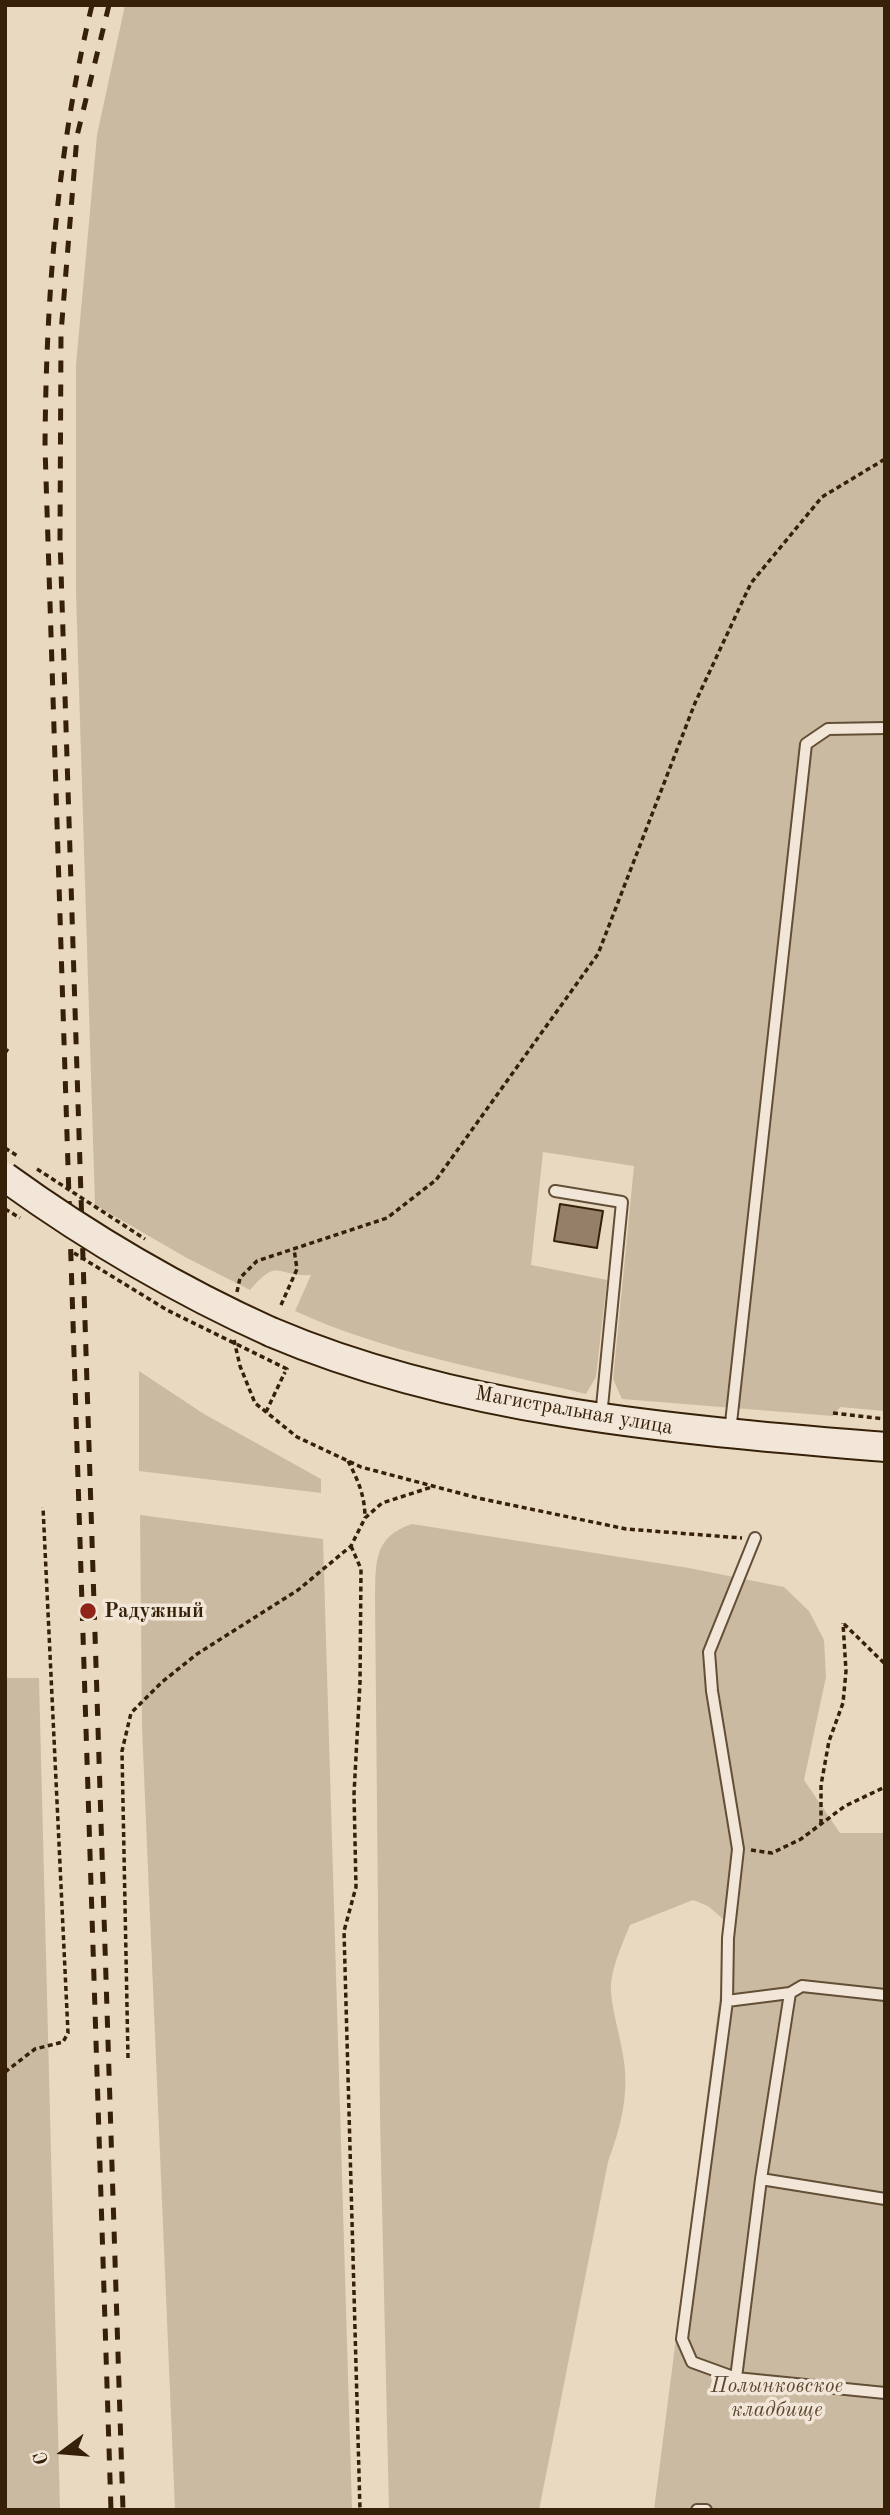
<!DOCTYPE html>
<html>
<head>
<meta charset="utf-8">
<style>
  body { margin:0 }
  #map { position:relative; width:890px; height:2515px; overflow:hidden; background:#ead9c1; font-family:"Old Standard TT",serif }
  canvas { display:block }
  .frame { position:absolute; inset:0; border:7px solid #362008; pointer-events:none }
  .north { position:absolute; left:28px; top:2417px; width:70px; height:70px; -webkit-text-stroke:5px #f1e6d7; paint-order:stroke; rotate:254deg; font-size:19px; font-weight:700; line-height:28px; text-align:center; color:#362008 }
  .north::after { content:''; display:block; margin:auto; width:24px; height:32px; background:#362008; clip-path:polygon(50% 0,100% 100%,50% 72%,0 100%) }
</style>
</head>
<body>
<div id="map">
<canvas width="890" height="2515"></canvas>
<div class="frame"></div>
<div class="north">С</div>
</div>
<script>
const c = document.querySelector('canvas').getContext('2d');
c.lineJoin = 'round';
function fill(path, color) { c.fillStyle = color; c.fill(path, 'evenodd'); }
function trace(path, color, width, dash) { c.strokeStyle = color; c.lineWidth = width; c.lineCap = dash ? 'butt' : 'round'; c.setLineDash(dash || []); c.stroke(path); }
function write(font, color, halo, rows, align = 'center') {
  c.font = font + ' "Old Standard TT",serif'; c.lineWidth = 7; c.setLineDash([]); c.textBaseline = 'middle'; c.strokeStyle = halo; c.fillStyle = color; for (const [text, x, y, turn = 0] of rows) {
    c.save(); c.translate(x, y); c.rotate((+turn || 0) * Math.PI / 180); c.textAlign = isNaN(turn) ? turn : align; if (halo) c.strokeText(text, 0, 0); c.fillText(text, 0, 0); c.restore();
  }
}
const green = new Path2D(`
  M 125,5 L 885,5 L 885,1411 L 840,1407 L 833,1416 L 622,1399 L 613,1379 L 634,1166 L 543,1152 L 531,1265 L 607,1280 L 596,1377 L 586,1394 C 489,1370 386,1353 295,1311 L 311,1275 C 276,1277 279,1256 250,1290 L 187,1258 L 95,1205 L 76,592 L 76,365 L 97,135 Z
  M 139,1371 L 204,1414 L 321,1479 L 321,1493 L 139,1471 Z
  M 140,1515 L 323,1539 L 352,2510 L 175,2510 L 142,1727 Z
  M 412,1524 L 689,1568 L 784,1587 L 809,1611 L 824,1640 L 826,1677 L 804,1780 L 840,1833 L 885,1833 L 885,2510 L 654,2510 L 729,1924 L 708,1906 L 693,1900 L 630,1925 C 622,1945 610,1970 611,1992 C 613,2016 621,2038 624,2062 C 629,2097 620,2129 608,2162 L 539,2510 L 389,2510 L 380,2118 L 375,1598 C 376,1562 373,1537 412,1524 Z
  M 5,1678 L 39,1678 L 60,2510 L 5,2510 Z`);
const building = new Path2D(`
  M 560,1204 L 603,1211 L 597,1248 L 554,1241 Z`);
const path = new Path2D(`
  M 5,1053 L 9,1047
  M 237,1292 L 240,1278 L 257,1261 L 387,1218 L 436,1180 L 598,954 L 695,703 L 751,583 L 822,497 L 885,459
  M 281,1305 L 297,1269 L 294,1249
  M 234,1340 L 240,1366 L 255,1403 L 297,1437 L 361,1467 L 478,1498 L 626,1529 L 742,1538
  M 266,1412 L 284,1374
  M 833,1413 L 885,1419
  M 348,1461 C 358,1480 365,1496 365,1518
  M 351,1546 L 361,1569 L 360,1682 L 354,1794 L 356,1887 L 344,1931 L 360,2510
  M 844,1624 L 885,1664
  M 821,1824 L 821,1785 L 829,1741 L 843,1703 L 846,1671 L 843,1623
  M 751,1850 L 772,1853 L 801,1839 L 845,1806 L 885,1787
  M 128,2058 L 122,1751 L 131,1713 L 162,1682 L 197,1654 L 298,1590 L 351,1546 L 365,1518 L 382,1503 L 432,1487
  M 5,2072 L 35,2049 L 63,2042 L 68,2033 L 43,1507`);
const lane = new Path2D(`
  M 555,1191 L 622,1202 L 601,1417
  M 730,1432 L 806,744 L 828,729 L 885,728
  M 885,1995 L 802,1986 L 790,1993 L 727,2001 L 682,2339 L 692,2362 L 736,2378 L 885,2393
  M 727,2001 L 728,1938 L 738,1849 L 712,1691 L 709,1652 L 755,1538
  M 761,2179 L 885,2199
  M 736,2378 L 761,2179 L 790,1993
  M 697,2510 L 706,2510`);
const secondary = new Path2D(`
  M 271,1332 C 461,1413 681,1430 885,1447`);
const rail = new Path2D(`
  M 92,5 C 57,150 46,298 45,447 L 111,2510
  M 109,5 L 77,136 L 61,333 L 60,539 L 123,2510`);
const pathBridge = new Path2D(`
  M 5,1148 L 19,1157
  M 37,1169 L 145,1239
  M 5,1209 L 20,1218
  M 74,1253 L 167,1310 L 287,1369 L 284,1374`);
const secondaryBridge = new Path2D(`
  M 5,1177 C 88,1237 178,1290 271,1332`);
const markers = [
  [88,1611,9,"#8f2418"]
];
const streetNames = [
  ["Магистральная улица",574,1411,10]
];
const poiNames = [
  ["Радужный",104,1611]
];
const parkNames = [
  ["Полынковское",777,2386],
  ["кладбище",777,2410]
];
fill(green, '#cbbaa2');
fill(building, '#948068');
trace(building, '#362008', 2);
trace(lane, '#634e36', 14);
trace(secondary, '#362008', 32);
trace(path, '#362008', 3.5, [5, 3.5]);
trace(lane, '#f1e6d7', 10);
trace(secondary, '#f1e6d7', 28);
trace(rail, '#362008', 5, [12, 12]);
trace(secondaryBridge, '#362008', 32, []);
trace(pathBridge, '#362008', 3.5, [5, 3.5]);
trace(secondaryBridge, '#f1e6d7', 28);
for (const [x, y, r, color] of markers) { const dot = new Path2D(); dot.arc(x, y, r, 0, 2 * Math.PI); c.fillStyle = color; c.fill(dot); trace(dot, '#f1e6d7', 2.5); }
write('21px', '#362008', '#f1e6d7', streetNames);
write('bold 21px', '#362008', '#f1e6d7', poiNames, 'left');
write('italic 21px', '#5b462e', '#f1e6d7', parkNames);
</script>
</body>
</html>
